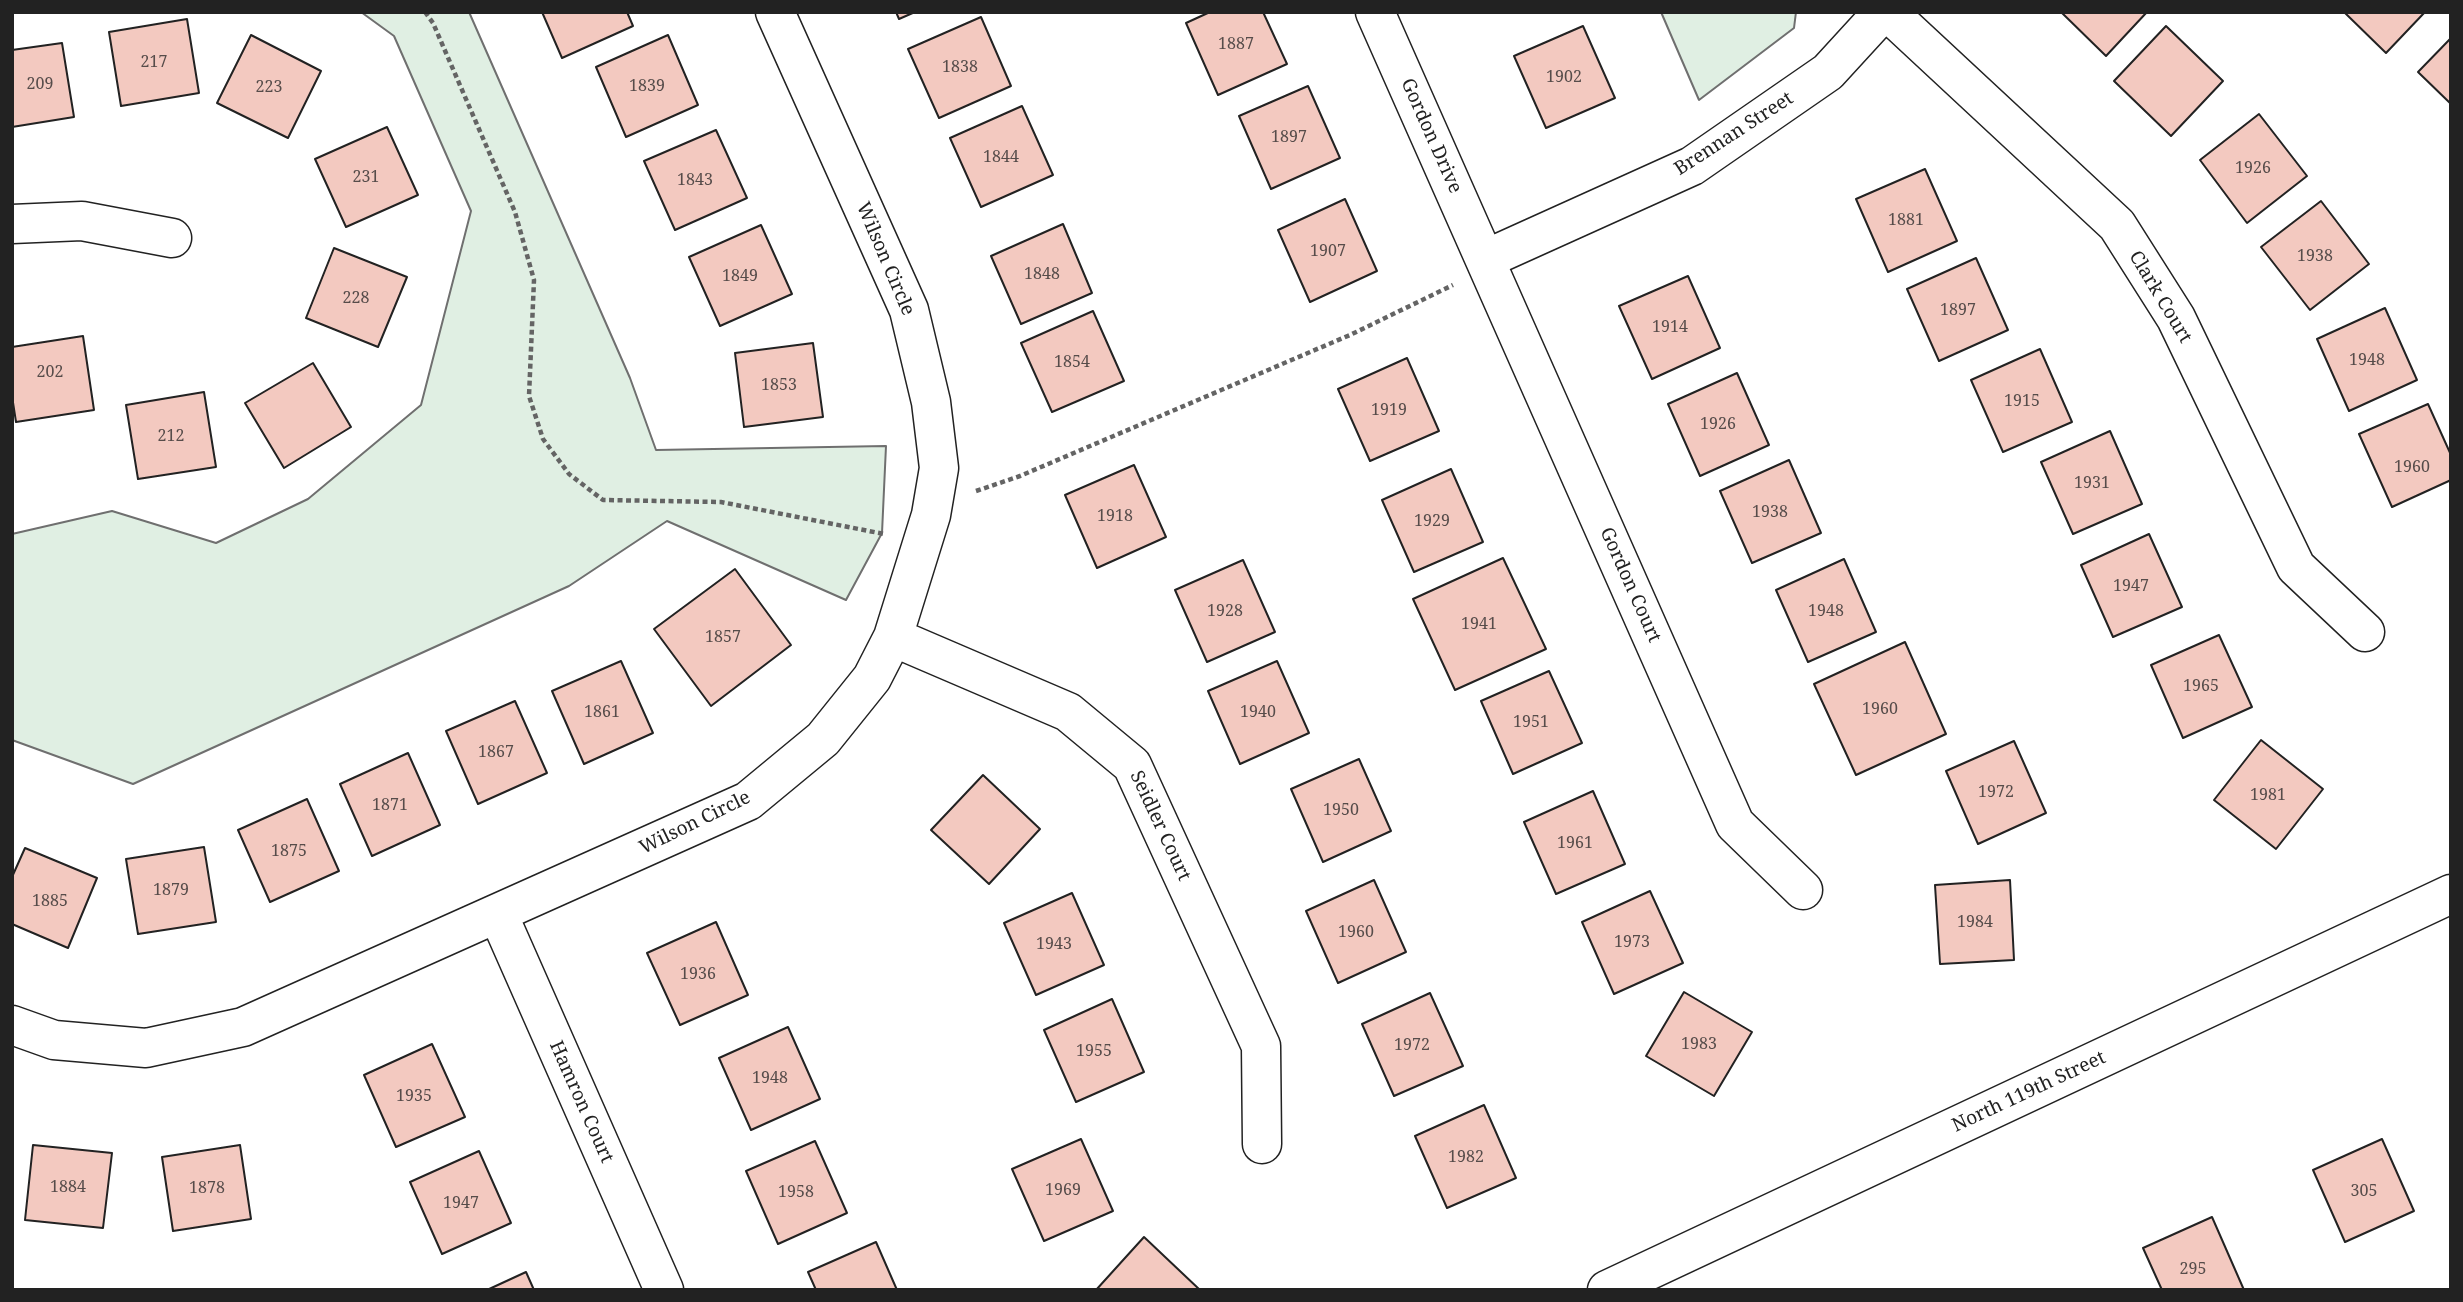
<!DOCTYPE html>
<html>
<head>
<meta charset="utf-8">
<style>
  body { margin:0 }
  #map { position:relative; width:2463px; height:1302px; overflow:hidden; background:#fff; font-family:"Noto Serif",serif }
  canvas { display:block }
  .frame { position:absolute; inset:0; border:14px solid #222; pointer-events:none }
</style>
</head>
<body>
<div id="map">
<canvas width="2463" height="1302"></canvas>
<div class="frame"></div>
</div>
<script>
const c = document.querySelector('canvas').getContext('2d');
c.lineJoin = 'round';
function fill(path, color) { c.fillStyle = color; c.fill(path, 'evenodd'); }
function trace(path, color, width, dash) { c.strokeStyle = color; c.lineWidth = width; c.lineCap = dash ? 'butt' : 'round'; c.setLineDash(dash || []); c.stroke(path); }
function write(font, color, halo, rows, align = 'center') {
  c.font = font + ' "Noto Serif",serif'; c.lineWidth = 5; c.setLineDash([]); c.textBaseline = 'middle'; c.strokeStyle = halo; c.fillStyle = color; for (const [text, x, y, turn = 0] of rows) {
    c.save(); c.translate(x, y); c.rotate((+turn || 0) * Math.PI / 180); c.textAlign = isNaN(turn) ? turn : align; if (halo) c.strokeText(text, 0, 0); c.fillText(text, 0, 0); c.restore();
  }
}
const green = new Path2D(`
  M 361,12 L 469,12 L 630,378 L 656,450 L 886,446 L 882,533 L 846,600 L 667,521 L 569,586 L 133,784 L 12,740 L 12,534 L 112,511 L 216,543 L 308,499 L 421,405 L 471,211 L 394,36 Z
  M 1661,12 L 1796,12 L 1794,28 L 1699,100 Z`);
const building = new Path2D(`
  M 542,12 L 627,12 L 633,26 L 562,58 Z
  M 896,12 L 915,12 L 899,19 Z
  M 1210,12 L 1263,12 L 1287,64 L 1218,95 L 1186,23 Z
  M 2061,12 L 2147,12 L 2106,56 Z
  M 2344,12 L 2425,12 L 2386,53 Z
  M 981,17 L 1011,86 L 939,118 L 908,49 Z
  M 187,19 L 199,93 L 121,106 L 109,32 Z
  M 1583,26 L 1615,98 L 1546,128 L 1514,56 Z
  M 2166,26 L 2223,81 L 2171,136 L 2114,81 Z
  M 251,35 L 321,71 L 288,138 L 217,103 Z
  M 668,35 L 698,105 L 626,137 L 596,67 Z
  M 2451,38 L 2451,104 L 2418,72 Z
  M 62,43 L 74,117 L 12,127 L 12,50 Z
  M 1308,86 L 1340,158 L 1271,189 L 1239,116 Z
  M 1022,106 L 1053,175 L 981,207 L 950,138 Z
  M 2259,114 L 2307,176 L 2247,223 L 2200,160 Z
  M 387,127 L 418,195 L 346,227 L 315,159 Z
  M 716,130 L 747,198 L 675,230 L 644,161 Z
  M 1925,169 L 1957,241 L 1888,272 L 1856,199 Z
  M 1345,199 L 1377,271 L 1310,302 L 1278,230 Z
  M 2321,201 L 2369,264 L 2310,310 L 2261,247 Z
  M 1063,224 L 1092,293 L 1021,324 L 991,256 Z
  M 761,225 L 792,294 L 720,326 L 689,257 Z
  M 334,248 L 407,277 L 378,347 L 306,318 Z
  M 1976,258 L 2008,330 L 1939,361 L 1907,289 Z
  M 1688,276 L 1720,348 L 1652,379 L 1619,306 Z
  M 2385,308 L 2417,380 L 2349,411 L 2317,339 Z
  M 1093,311 L 1124,381 L 1052,412 L 1021,343 Z
  M 83,336 L 94,410 L 16,422 L 12,396 L 12,347 Z
  M 813,343 L 823,417 L 744,427 L 735,353 Z
  M 2040,349 L 2072,422 L 2003,452 L 1971,380 Z
  M 1407,358 L 1439,431 L 1370,461 L 1338,389 Z
  M 313,363 L 351,427 L 284,468 L 245,403 Z
  M 1737,373 L 1769,445 L 1700,476 L 1668,404 Z
  M 204,392 L 216,467 L 138,479 L 126,405 Z
  M 2428,404 L 2451,455 L 2451,480 L 2392,507 L 2359,434 Z
  M 2110,431 L 2142,504 L 2073,534 L 2041,462 Z
  M 1789,460 L 1821,533 L 1752,563 L 1720,491 Z
  M 1134,465 L 1166,537 L 1097,568 L 1065,495 Z
  M 1451,469 L 1483,542 L 1414,572 L 1382,500 Z
  M 2149,534 L 2182,607 L 2113,637 L 2081,565 Z
  M 1503,558 L 1546,649 L 1455,690 L 1413,599 Z
  M 1844,559 L 1876,632 L 1808,662 L 1776,590 Z
  M 1243,560 L 1275,632 L 1207,662 L 1175,590 Z
  M 735,569 L 791,645 L 711,706 L 654,629 Z
  M 2219,635 L 2252,707 L 2183,738 L 2151,665 Z
  M 1905,642 L 1946,734 L 1856,775 L 1814,684 Z
  M 621,661 L 653,733 L 584,764 L 552,691 Z
  M 1277,661 L 1309,733 L 1240,764 L 1208,691 Z
  M 1549,671 L 1582,743 L 1513,774 L 1481,701 Z
  M 515,701 L 547,773 L 478,804 L 446,731 Z
  M 2261,740 L 2323,789 L 2276,849 L 2214,800 Z
  M 2014,741 L 2046,813 L 1978,844 L 1946,771 Z
  M 408,753 L 440,825 L 372,856 L 340,784 Z
  M 1359,759 L 1391,831 L 1323,862 L 1291,789 Z
  M 983,775 L 1040,829 L 989,884 L 931,830 Z
  M 1593,791 L 1625,864 L 1556,894 L 1524,822 Z
  M 307,799 L 339,871 L 270,902 L 238,830 Z
  M 204,847 L 216,922 L 138,934 L 126,859 Z
  M 25,848 L 97,878 L 68,948 L 12,924 L 12,877 Z
  M 1374,880 L 1406,952 L 1338,983 L 1306,911 Z
  M 2010,880 L 2014,960 L 1940,964 L 1935,885 Z
  M 1650,891 L 1683,963 L 1614,994 L 1582,922 Z
  M 1072,893 L 1104,965 L 1036,995 L 1004,923 Z
  M 716,922 L 748,995 L 680,1025 L 647,953 Z
  M 1684,992 L 1752,1032 L 1714,1096 L 1646,1056 Z
  M 1430,993 L 1463,1066 L 1394,1096 L 1362,1024 Z
  M 1112,999 L 1144,1072 L 1076,1102 L 1044,1030 Z
  M 788,1027 L 820,1099 L 751,1130 L 719,1058 Z
  M 432,1044 L 465,1117 L 396,1147 L 364,1075 Z
  M 1484,1105 L 1516,1178 L 1447,1208 L 1415,1136 Z
  M 1081,1139 L 1113,1211 L 1044,1241 L 1012,1169 Z
  M 2382,1139 L 2414,1211 L 2345,1242 L 2313,1170 Z
  M 815,1141 L 847,1213 L 778,1244 L 746,1171 Z
  M 33,1145 L 112,1153 L 103,1228 L 25,1220 Z
  M 240,1145 L 251,1219 L 173,1231 L 162,1157 Z
  M 479,1151 L 511,1223 L 442,1254 L 410,1182 Z
  M 2212,1217 L 2244,1290 L 2162,1290 L 2143,1248 Z
  M 1144,1237 L 1200,1290 L 1096,1290 Z
  M 876,1242 L 897,1290 L 816,1290 L 808,1272 Z
  M 526,1272 L 534,1290 L 487,1290 Z`);
const path = new Path2D(`
  M 425,12 L 433,23 L 515,212 L 534,280 L 529,396 L 543,439 L 569,474 L 603,500 L 721,502 L 884,534
  M 976,491 L 1020,476 L 1350,335 L 1453,285
  M 1877,1289 L 1877,1290`);
const minor = new Path2D(`
  M 1375,12 L 1735,824 L 1803,890
  M 1888,12 L 2117,225 L 2176,318 L 2296,567 L 2365,632
  M 12,224 L 82,221 L 172,238
  M 1486,259 L 1692,166 L 1828,72 L 1883,12
  M 893,637 L 1068,712 L 1132,765 L 1261,1046 L 1262,1144
  M 498,914 L 664,1290
  M 12,1025 L 54,1040 L 146,1048 L 243,1027 L 748,801 L 823,739 L 872,678 L 893,637 L 931,515 L 939,468 L 931,402 L 909,310 L 775,12`);
const tertiary = new Path2D(`
  M 1607,1290 L 2451,894`);
const numberNames = [
  ["1887",1236,44],
  ["217",154,62],
  ["1838",960,67],
  ["1902",1564,77],
  ["209",40,84],
  ["1839",647,86],
  ["223",269,87],
  ["1897",1289,137],
  ["1844",1001,157],
  ["1926",2253,168],
  ["231",366,177],
  ["1843",695,180],
  ["1881",1906,220],
  ["1907",1328,251],
  ["1938",2315,256],
  ["1848",1042,274],
  ["1849",740,276],
  ["228",356,298],
  ["1897",1958,310],
  ["1914",1670,327],
  ["1948",2367,360],
  ["1854",1072,362],
  ["202",50,372],
  ["1853",779,385],
  ["1915",2022,401],
  ["1919",1389,410],
  ["1926",1718,424],
  ["212",171,436],
  ["1960",2412,467],
  ["1931",2092,483],
  ["1938",1770,512],
  ["1918",1115,516],
  ["1929",1432,521],
  ["1947",2131,586],
  ["1928",1225,611],
  ["1948",1826,611],
  ["1941",1479,624],
  ["1857",723,637],
  ["1965",2201,686],
  ["1960",1880,709],
  ["1861",602,712],
  ["1940",1258,712],
  ["1951",1531,722],
  ["1867",496,752],
  ["1972",1996,792],
  ["1981",2268,795],
  ["1871",390,805],
  ["1950",1341,810],
  ["1961",1575,843],
  ["1875",289,851],
  ["1879",171,890],
  ["1885",50,901],
  ["1984",1975,922],
  ["1960",1356,932],
  ["1973",1632,942],
  ["1943",1054,944],
  ["1936",698,974],
  ["1983",1699,1044],
  ["1972",1412,1045],
  ["1955",1094,1051],
  ["1948",770,1078],
  ["1935",414,1096],
  ["1982",1466,1157],
  ["1884",68,1187],
  ["1878",207,1188],
  ["1969",1063,1190],
  ["305",2364,1191],
  ["1958",796,1192],
  ["1947",461,1203],
  ["295",2193,1269]
];
const streetNames = [
  ["Brennan Street",1734,134,-33],
  ["Gordon Drive",1431,136,66],
  ["Wilson Circle",885,259,67],
  ["Clark Court",2160,297,59],
  ["Gordon Court",1630,585,66],
  ["Wilson Circle",695,823,-26],
  ["Seidler Court",1160,826,65],
  ["North 119th Street",2029,1092,-25],
  ["Hamron Court",581,1102,66]
];
fill(green, '#e0efe3');
trace(green, '#6f6f6f', 2);
fill(building, '#f3c9c0');
trace(building, '#222', 2);
trace(minor, '#222', 41);
trace(tertiary, '#222', 41);
trace(path, '#646464', 4.5, [5, 3.5]);
trace(minor, '#fff', 38);
trace(tertiary, '#fff', 38);
write('16px', '#564c4a', null, numberNames);
write('19px', '#222', '#fff', streetNames);
</script>
</body>
</html>
